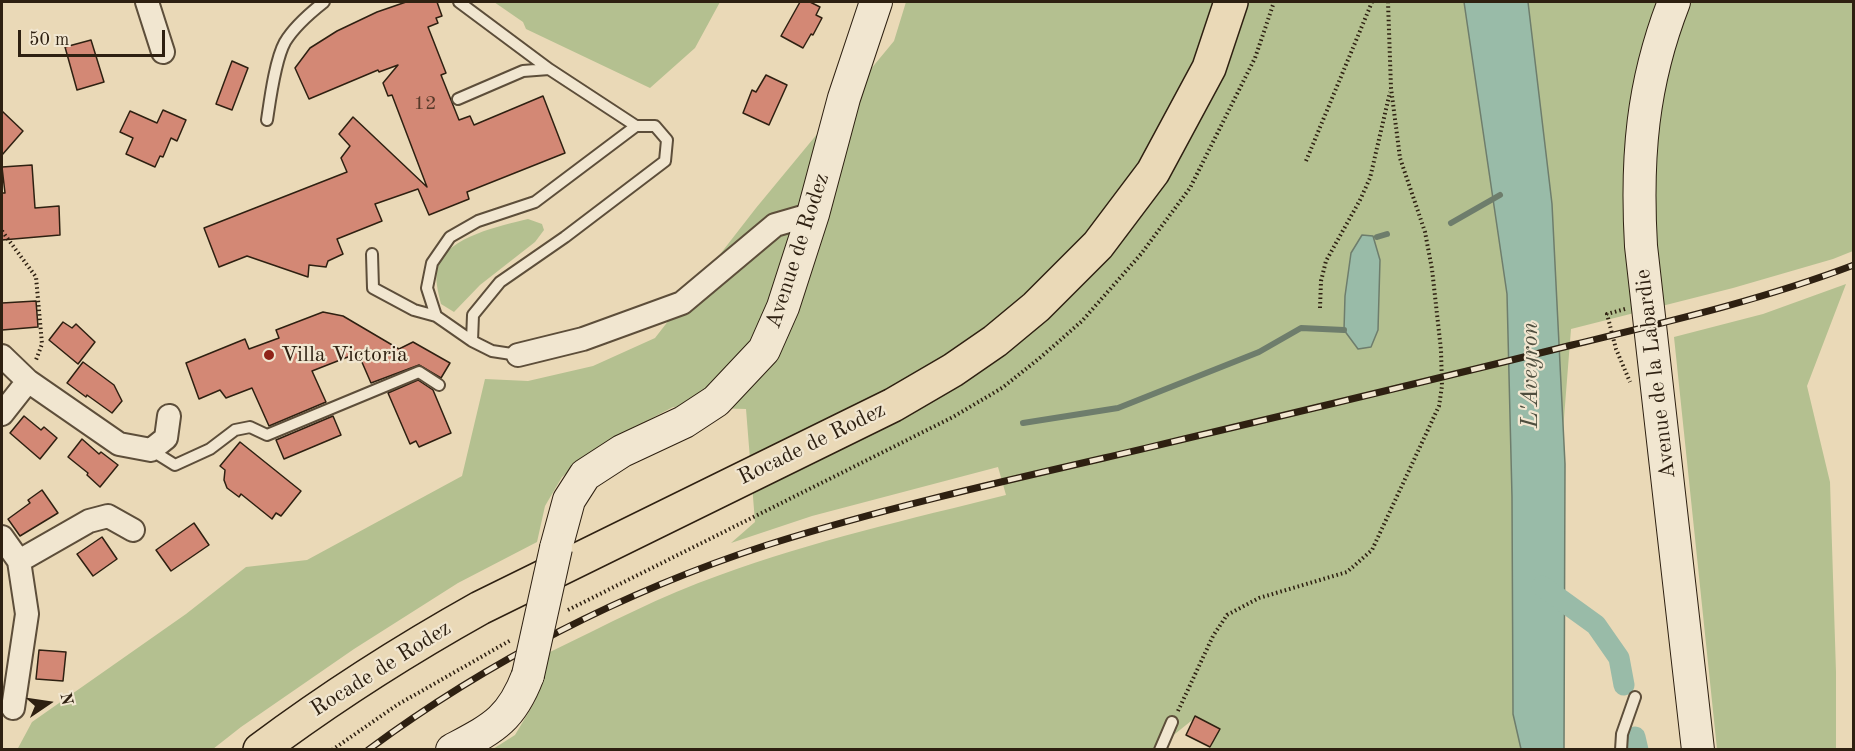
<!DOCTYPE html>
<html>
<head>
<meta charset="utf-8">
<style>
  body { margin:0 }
  #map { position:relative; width:1855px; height:751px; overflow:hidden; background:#ead9b7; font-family:"Old Standard TT",serif }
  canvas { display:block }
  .frame { position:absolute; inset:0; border:3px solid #2e2011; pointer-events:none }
  .north { position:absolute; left:18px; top:673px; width:60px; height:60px; -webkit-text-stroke:4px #f1e6d0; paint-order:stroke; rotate:77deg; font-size:16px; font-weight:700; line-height:24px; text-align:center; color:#2e2011 }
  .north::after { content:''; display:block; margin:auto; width:21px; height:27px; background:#2e2011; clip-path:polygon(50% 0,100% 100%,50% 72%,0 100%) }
  .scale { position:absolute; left:18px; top:30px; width:147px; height:27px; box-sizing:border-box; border:3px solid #2e2011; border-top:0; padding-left:8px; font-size:18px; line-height:21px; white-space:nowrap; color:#2e2011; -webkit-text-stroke:4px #f1e6d0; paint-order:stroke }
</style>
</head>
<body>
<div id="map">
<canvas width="1855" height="751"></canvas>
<div class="frame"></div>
<div class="north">N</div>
<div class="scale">50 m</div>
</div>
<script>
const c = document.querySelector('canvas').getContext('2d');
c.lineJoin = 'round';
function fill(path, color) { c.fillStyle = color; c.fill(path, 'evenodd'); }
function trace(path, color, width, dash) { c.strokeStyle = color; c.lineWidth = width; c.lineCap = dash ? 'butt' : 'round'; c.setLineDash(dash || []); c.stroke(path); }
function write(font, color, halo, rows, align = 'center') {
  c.font = font + ' "Old Standard TT",serif'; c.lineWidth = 4.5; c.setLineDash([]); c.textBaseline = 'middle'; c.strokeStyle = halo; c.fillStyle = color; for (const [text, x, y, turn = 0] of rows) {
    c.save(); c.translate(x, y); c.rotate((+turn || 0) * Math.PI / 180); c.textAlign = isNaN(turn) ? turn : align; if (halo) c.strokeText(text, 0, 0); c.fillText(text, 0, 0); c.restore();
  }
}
const green = new Path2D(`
  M 494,2 L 720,2 L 695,48 L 650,88 L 526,29 L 523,22 Z
  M 906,2 L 1853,2 L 1853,251 L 1833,259 L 1733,288 L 1571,329 L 1538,749 L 1210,749 L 1219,729 L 1196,717 L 1155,750 L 493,749 L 515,735 L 534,703 L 550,652 C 606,625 662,595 720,575 C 813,541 910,519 1006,495 L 998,467 L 812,516 L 731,543 L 755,522 L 746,409 L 673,407 L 599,446 L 562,477 L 545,506 L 537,542 L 458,583 L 354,649 L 241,727 L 213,749 L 17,750 L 32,722 L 186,614 L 246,567 L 307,560 L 462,476 L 485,379 L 528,381 L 593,366 L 655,338 L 756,208 L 894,41 Z
  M 528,219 L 542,224 L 544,230 L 535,242 L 480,285 L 454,312 L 441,304 C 438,292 434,277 438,266 C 448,236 501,226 528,219 Z
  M 1846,284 L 1807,386 L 1830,482 L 1836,672 L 1836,749 L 1717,749 L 1674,337 L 1763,314 Z`);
const water = new Path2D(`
  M 1464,2 L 1528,2 L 1552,204 L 1565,464 L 1564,749 L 1521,749 L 1513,714 L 1512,497 L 1507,294 Z
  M 1362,235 L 1373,236 L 1380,260 L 1378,330 L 1371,347 L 1358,349 L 1344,330 L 1345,296 L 1351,253 Z`);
const stream = new Path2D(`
  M 1451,223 L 1500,195
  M 1377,237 L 1387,234
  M 1023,423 L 1118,408 L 1259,352 L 1301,328 L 1344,330`);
const canal = new Path2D(`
  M 1542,586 L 1596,625 L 1619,658 L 1624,685
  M 1635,737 L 1638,750`);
const building = new Path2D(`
  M 406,2 L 437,2 L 442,16 L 436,18 L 438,23 L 428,27 L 446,73 L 441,75 L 459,120 L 470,116 L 474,125 L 543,96 L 565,153 L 467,192 L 469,199 L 429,215 L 418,189 L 375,204 L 382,221 L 337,239 L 343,254 L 328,261 L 326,267 L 309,265 L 308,277 L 247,256 L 219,267 L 204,228 L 347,172 L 341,158 L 350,146 L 339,134 L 353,117 L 427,187 L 392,95 L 388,96 L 383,83 L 398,65 L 379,72 L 378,70 L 309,99 L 295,68 L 310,48 L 337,31 L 377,12 Z
  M 800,2 L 810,2 L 820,7 L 816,15 L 822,18 L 813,35 L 811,34 L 803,48 L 781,36 Z
  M 91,40 L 104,82 L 77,90 L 65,47 Z
  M 232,61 L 248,68 L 232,110 L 216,104 Z
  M 766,75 L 787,85 L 769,125 L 743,113 L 752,90 L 756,92 Z
  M 163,110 L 186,120 L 177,141 L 171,138 L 163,157 L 160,156 L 155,167 L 126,154 L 133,138 L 120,132 L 130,111 L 157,123 Z
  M 2,111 L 23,131 L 2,155 Z
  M 32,165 L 35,208 L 59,206 L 60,235 L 2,240 L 2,193 L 5,193 L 2,167 Z
  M 36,301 L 38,327 L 2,330 L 2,303 Z
  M 323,312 L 343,316 L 399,349 L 413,342 L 450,363 L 441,378 L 419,365 L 371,383 L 358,353 L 312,371 L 326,402 L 269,426 L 252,388 L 226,398 L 220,390 L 199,399 L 186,363 L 245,339 L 249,349 L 279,338 L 276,330 Z
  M 63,322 L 72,328 L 76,324 L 95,342 L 78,364 L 49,340 Z
  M 83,362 L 114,385 L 122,401 L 112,413 L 87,395 L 86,397 L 67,383 Z
  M 418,380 L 433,390 L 451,433 L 419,447 L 416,441 L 410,444 L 388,393 Z
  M 24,416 L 41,430 L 44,427 L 57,438 L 40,459 L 10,433 Z
  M 333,416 L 341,435 L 284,459 L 276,440 Z
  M 82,439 L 99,454 L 101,452 L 118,465 L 100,487 L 87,475 L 88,473 L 68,457 Z
  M 240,442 L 301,491 L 281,516 L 276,513 L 272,519 L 241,494 L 239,497 L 227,488 L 224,480 L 225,470 L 220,466 Z
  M 42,490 L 58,513 L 20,536 L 8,519 L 30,503 L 28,500 Z
  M 194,523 L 209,545 L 171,571 L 156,550 Z
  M 102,537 L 117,559 L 93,576 L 77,554 Z
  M 39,650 L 66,652 L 63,681 L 36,679 Z
  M 1195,716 L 1220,729 L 1210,747 L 1186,735 Z`);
const path = new Path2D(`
  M 1306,161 L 1372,2
  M 2,231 L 36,277 L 42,344 L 36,360
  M 1320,308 L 1321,281 L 1326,261 L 1360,200 L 1370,178 L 1390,92
  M 1625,309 L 1607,314 L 1616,349 L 1630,382
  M 568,610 L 953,417 L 1002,388 L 1041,357 L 1082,321 L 1141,254 L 1190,188 L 1255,58 L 1274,2
  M 1178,711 L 1213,636 L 1227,615 L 1259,598 L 1347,572 L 1372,550 L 1439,406 L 1442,386 L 1441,350 L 1432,269 L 1425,232 L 1400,158 L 1391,88 L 1388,2
  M 332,750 L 397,705 L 511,640`);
const lane = new Path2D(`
  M 459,2 L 549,69
  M 458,99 L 523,71 L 549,69 L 636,126 L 655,126 L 667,140 L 665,161 L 565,237 L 500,282 L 473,315 L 472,341 L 492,351 L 518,355
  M 267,120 C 270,100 275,60 285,42 C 294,27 310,13 324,2
  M 372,254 L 373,288 L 414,310 L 436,316 L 472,341
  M 436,316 L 427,288 L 432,263 L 450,237 L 478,221 L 535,202 L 636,126
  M 151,450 L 175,465 L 210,449 L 235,430 L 250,427 L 267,435 L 419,372 L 439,385
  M 1160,750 L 1172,722
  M 1621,750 L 1622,734 L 1635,697`);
const street = new Path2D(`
  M 147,2 L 163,52
  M 518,355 L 583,339 L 682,303 L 775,225 L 813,214
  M 2,356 L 28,381 L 119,444 L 151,450 L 166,438 L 169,416
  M 2,414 L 28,381
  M 2,537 L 19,561 L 27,614 L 13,708
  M 19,561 L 89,521 L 108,516 L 133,530`);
const secondary = new Path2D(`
  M 1674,2 C 1642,84 1636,158 1641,246 L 1698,750
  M 556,548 L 569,500 L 585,475 L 622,451 L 684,422 L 716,401 L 764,350 L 783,307 L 813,214 L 844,98 L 876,2
  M 452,750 C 493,728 511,720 528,675`);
const highway = new Path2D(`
  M 260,750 C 331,697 403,651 480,608 L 893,405 L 953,370 L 995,341 L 1036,307 L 1098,245 L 1153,172 L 1209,68 L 1231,2`);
const rail = new Path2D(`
  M 368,750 C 488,661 625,591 767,545 C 878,510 991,484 1104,458 C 1260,421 1417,384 1572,345 C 1667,322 1762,300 1854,265`);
const secondaryBridge = new Path2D(`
  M 528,675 L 556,548`);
const markers = [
  [269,355,6,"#8f2418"]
];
const numberNames = [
  ["12",425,104]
];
const streetNames = [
  ["Avenue de Rodez",798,251,-72],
  ["Avenue de la Labardie",1656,374,-97],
  ["Rocade de Rodez",812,444,-26],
  ["Rocade de Rodez",381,669,-32]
];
const poiNames = [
  ["Villa Victoria",281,355]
];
const waterNames = [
  ["L'Aveyron",1531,375,-90]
];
fill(green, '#b4c090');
fill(water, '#99bba8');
trace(water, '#6e7d6c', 1.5);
trace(stream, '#6e7d6c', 6);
trace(canal, '#99bba8', 21);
fill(building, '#d38875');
trace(building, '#2e2011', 1.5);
trace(lane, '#5d4e3a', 14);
trace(street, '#5d4e3a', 26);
trace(secondary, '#2e2011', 34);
trace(highway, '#2e2011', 36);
trace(path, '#2e2011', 4, [1.5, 3]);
trace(lane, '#f1e6d0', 10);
trace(street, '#f1e6d0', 22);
trace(secondary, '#f1e6d0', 32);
trace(highway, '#ead9b7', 33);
trace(rail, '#2e2011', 7);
trace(rail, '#f1e6d0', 4.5, [14]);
trace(secondaryBridge, '#2e2011', 34, []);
trace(secondaryBridge, '#f1e6d0', 32);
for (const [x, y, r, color] of markers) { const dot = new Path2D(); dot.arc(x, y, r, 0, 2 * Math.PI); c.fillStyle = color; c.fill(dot); trace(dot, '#f1e6d0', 2); }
write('20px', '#573a2a', null, numberNames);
write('22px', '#2e2011', '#f1e6d0', streetNames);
write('22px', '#2e2011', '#f1e6d0', poiNames, 'left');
write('italic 24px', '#4e4e3e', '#f1e6d0', waterNames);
</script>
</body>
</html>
